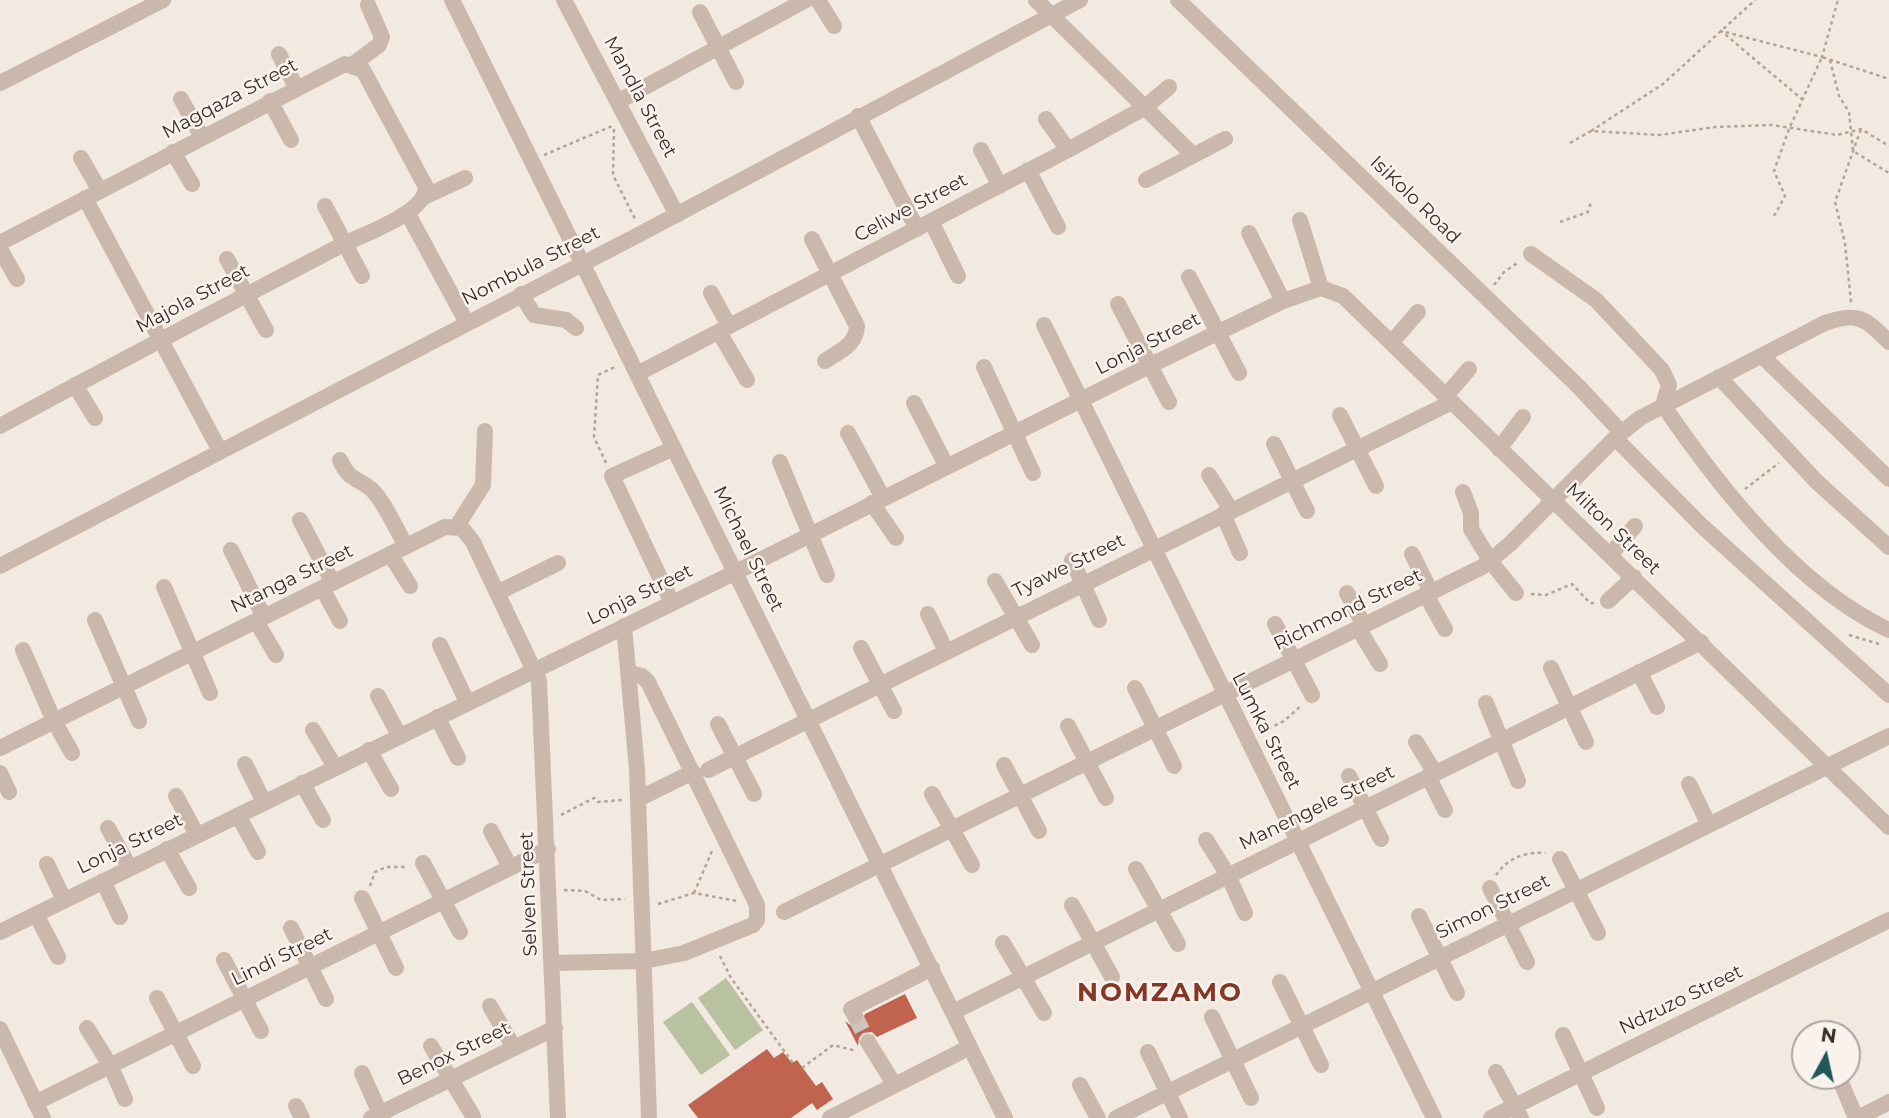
<!DOCTYPE html>
<html>
<head>
<meta charset="utf-8">
<style>
  body { margin:0 }
  #map { position:relative; width:1889px; height:1118px; overflow:hidden; background:#f2e9e0; font-family:Montserrat,sans-serif }
  canvas { display:block }
  .north { position:absolute; left:1791px; top:1020px; width:70px; height:70px; box-sizing:border-box; background:#faf3ed; border:2px solid #ada49f; border-radius:50%; rotate:8deg; font-size:19px; font-weight:700; line-height:28px; text-align:center; color:#392e2b }
  .north::after { content:''; display:block; margin:auto; width:24px; height:32px; background:#215959; clip-path:polygon(50% 0,100% 100%,50% 72%,0 100%) }
</style>
</head>
<body>
<div id="map">
<canvas width="1889" height="1118"></canvas>
<div class="north">N</div>
</div>
<script>
const c = document.querySelector('canvas').getContext('2d');
c.lineJoin = 'round';
function fill(path, color) { c.fillStyle = color; c.fill(path, 'evenodd'); }
function trace(path, color, width, dash) { c.strokeStyle = color; c.lineWidth = width; c.lineCap = dash ? 'butt' : 'round'; c.setLineDash(dash || []); c.stroke(path); }
function write(font, color, halo, rows, align = 'center') {
  c.font = font + ' Montserrat,sans-serif'; c.lineWidth = 5; c.setLineDash([]); c.textBaseline = 'middle'; c.strokeStyle = halo; c.fillStyle = color; for (const [text, x, y, turn = 0] of rows) {
    c.save(); c.translate(x, y); c.rotate((+turn || 0) * Math.PI / 180); c.textAlign = isNaN(turn) ? turn : align; if (halo) c.strokeText(text, 0, 0); c.fillText(text, 0, 0); c.restore();
  }
}
const green = new Path2D(`
  M 726,978 L 763,1030 L 735,1050 L 698,998 Z
  M 692,1002 L 730,1055 L 701,1075 L 663,1022 Z`);
const building = new Path2D(`
  M 905,994 L 917,1018 L 877,1037 L 872,1032 L 863,1033 L 859,1038 L 858,1046 L 845,1021 L 850,1025 L 860,1025 L 865,1014 Z
  M 767,1049 L 774,1058 L 783,1052 L 792,1063 L 797,1060 L 816,1086 L 822,1082 L 833,1099 L 817,1110 L 812,1103 L 791,1118 L 698,1118 L 688,1105 Z`);
const minorTunnel = new Path2D(`
  M 855,1016 L 868,1042`);
const path = new Path2D(`
  M 1830,60 L 1839,96 L 1849,112 L 1853,151 L 1889,173
  M 1803,100 L 1721,31 L 1822,57 L 1838,0
  M 614,129 L 613,175 L 635,219
  M 1591,131 L 1663,84 L 1755,0
  M 1570,143 L 1591,131 L 1660,135 L 1715,127 L 1772,125 L 1837,135 L 1861,129 L 1889,146
  M 544,155 L 612,126
  M 1774,216 L 1785,196 L 1774,171 L 1789,129 L 1822,57 L 1889,79
  M 1560,222 L 1588,212 L 1591,202
  M 1494,285 L 1504,272 L 1519,262
  M 1851,302 L 1845,243 L 1835,202 L 1861,129
  M 606,463 L 594,437 L 598,375 L 617,366
  M 1745,489 L 1779,463
  M 1531,594 L 1546,595 L 1572,584 L 1590,603 L 1594,603
  M 1849,635 L 1879,644
  M 1262,732 L 1284,721 L 1302,705
  M 561,815 L 594,798 L 598,802 L 622,800
  M 1496,875 C 1507,859 1525,851 1545,853
  M 370,886 L 375,872 L 386,867 L 407,867
  M 564,890 L 585,891 L 601,900 L 625,899
  M 694,893 L 712,851
  M 658,904 L 694,893 L 737,901
  M 720,956 L 731,978 L 793,1063
  M 802,1068 L 833,1045 L 856,1051`);
const minor = new Path2D(`
  M 452,0 L 1005,1118
  M 564,0 L 677,215
  M 818,0 L 834,26
  M 1036,0 L 1192,154
  M 1178,0 L 1579,387 L 1621,432
  M 700,12 L 736,82
  M 279,54 L 296,87
  M 352,65 L 379,45 L 382,37 L 368,5
  M 0,83 L 163,0
  M 181,99 L 202,137
  M 270,101 L 291,140
  M 619,101 L 806,0
  M 858,116 L 917,229
  M 1046,119 L 1068,150
  M 981,150 L 1000,186
  M 173,152 L 192,184
  M 81,158 L 100,191
  M 1028,170 L 1058,227
  M 1146,180 L 1225,139
  M 424,197 L 465,178
  M 85,198 L 220,451
  M 325,206 L 362,276
  M 408,214 L 467,323
  M 1300,220 L 1321,288
  M 931,221 L 958,276
  M 1249,233 L 1283,301
  M 812,239 L 857,326 C 856,345 840,351 825,361
  M 0,243 L 345,64 L 363,70 L 426,187 C 426,214 360,235 338,247 C 225,306 112,365 0,426
  M 0,249 L 17,279
  M 1531,254 L 1596,300 L 1662,370 L 1669,385 L 1663,405 C 1719,487 1798,588 1889,630
  M 227,259 L 266,330
  M 1189,277 L 1239,373
  M 711,293 L 729,326
  M 521,294 L 534,315 L 566,320 L 576,328
  M 1118,304 L 1169,402
  M 1044,325 L 1434,1118
  M 719,332 L 747,380
  M 1391,343 L 1418,312
  M 1762,356 L 1889,479
  M 984,367 L 1033,473
  M 637,374 L 1068,150 L 1144,108 L 1169,87
  M 1719,377 L 1816,481 L 1889,547
  M 75,385 L 95,418
  M 1445,397 L 1469,369
  M 914,403 L 947,467
  M 1340,415 L 1376,486
  M 848,433 L 883,498
  M 1615,438 L 1702,526 L 1889,695
  M 1274,444 L 1307,511
  M 1499,449 L 1523,417
  M 340,460 C 349,481 357,477 371,489 C 383,499 397,531 406,546
  M 780,462 L 827,575
  M 1209,475 L 1231,510
  M 1463,492 L 1471,513 L 1471,529 L 1491,562 L 1516,593
  M 872,503 L 896,538
  M 1223,514 L 1240,553
  M 300,520 L 333,583
  M 457,526 L 483,485 L 485,431
  M 231,550 L 264,617
  M 390,554 L 410,586
  M 1412,554 L 1431,592
  M 1610,555 L 1635,526
  M 1072,560 L 1099,620
  M 0,566 L 642,233 L 1080,0
  M 995,581 L 1032,645
  M 164,587 L 210,693
  M 322,588 L 340,621
  M 497,593 L 558,563
  M 1347,593 L 1364,625
  M 1426,595 L 1445,629
  M 1608,601 L 1634,577
  M 672,603 L 612,476 L 674,448
  M 928,614 L 946,651
  M 95,620 L 139,721
  M 256,621 L 276,655
  M 1275,624 L 1312,695
  M 624,626 L 637,770 L 649,1118
  M 1358,628 L 1380,664
  M 440,645 L 467,702
  M 861,648 L 894,711
  M 23,650 L 54,721 L 72,753
  M 1551,668 L 1586,742
  M 1639,672 L 1657,707
  M 1135,688 L 1174,766
  M 378,696 L 399,735
  M 1486,703 L 1518,781
  M 437,717 L 458,758
  M 718,724 L 754,794
  M 1068,726 L 1106,798
  M 313,730 L 335,767
  M 1416,742 L 1435,773
  M 0,748 L 445,527 L 462,528 L 473,542 L 539,681 L 558,1118
  M 369,750 L 391,789
  M 245,764 L 264,802
  M 1004,765 L 1039,831
  M 708,770 L 1450,403
  M 0,773 L 9,792
  M 1349,776 L 1381,839
  M 1428,776 L 1445,810
  M 302,783 L 323,820
  M 1689,784 L 1709,825
  M 932,794 L 972,865
  M 176,796 L 197,835
  M 638,799 L 693,772
  M 238,815 L 258,852
  M 108,828 L 130,868
  M 491,831 L 510,867
  M 1206,840 L 1228,875 L 1245,913
  M 167,849 L 189,888
  M 1560,859 L 1598,933
  M 423,863 L 460,932
  M 47,864 L 64,900
  M 1136,869 L 1178,944
  M 103,881 L 120,917
  M 1490,888 L 1527,962
  M 362,898 L 396,968
  M 1072,905 L 1112,977
  M 784,912 L 1482,567 L 1510,544 L 1615,438 L 1640,418 L 1825,323 C 1859,311 1865,319 1889,342
  M 36,914 L 58,957
  M 1419,916 L 1457,993
  M 291,928 L 326,999
  M 0,932 L 736,572 L 1149,366 L 1283,301 L 1321,288 L 1343,296 L 1889,827
  M 1003,943 L 1044,1013
  M 224,960 L 261,1031
  M 553,963 L 644,961 L 684,953 L 753,925 L 757,920 L 757,905 L 648,682 L 642,676 L 630,673
  M 1280,982 L 1321,1065
  M 157,998 L 193,1066
  M 490,1006 L 514,1048
  M 953,1012 L 1701,642
  M 855,1016 L 851,1009 L 932,968
  M 1212,1017 L 1251,1098
  M 87,1028 L 110,1065 L 125,1099
  M 0,1029 L 43,1118
  M 1563,1035 L 1597,1108
  M 868,1042 L 894,1084
  M 431,1046 L 473,1116
  M 1148,1052 L 1180,1118
  M 1496,1072 L 1521,1118
  M 362,1073 L 382,1118
  M 1840,1080 L 1856,1118
  M 1080,1085 L 1098,1118
  M 35,1103 L 548,849
  M 296,1106 L 302,1118
  M 371,1118 L 555,1028
  M 830,1118 L 970,1047
  M 1116,1118 L 1889,736
  M 1491,1118 L 1889,920
  M 1858,1118 L 1889,1102`);
const streetNames = [
  ["Mandla Street",640,97,62],
  ["Magqaza Street",230,99,-28],
  ["IsiKolo Road",1415,200,44],
  ["Celiwe Street",911,208,-28],
  ["Nombula Street",531,266,-27],
  ["Majola Street",193,299,-28],
  ["Lonja Street",1148,344,-27],
  ["Milton Street",1613,529,44],
  ["Michael Street",748,549,64],
  ["Tyawe Street",1069,566,-26],
  ["Ntanga Street",292,579,-26],
  ["Lonja Street",640,595,-26],
  ["Richmond Street",1348,610,-26],
  ["Lumka Street",1266,731,63],
  ["Manengele Street",1317,808,-26],
  ["Lonja Street",130,844,-26],
  ["Selven Street",529,894,-92],
  ["Simon Street",1493,907,-26],
  ["Lindi Street",282,957,-26],
  ["Ndzuzo Street",1681,1000,-26],
  ["Benox Street",454,1054,-26]
];
const districtNames = [
  ["NOMZAMO",1160,993]
];
fill(green, '#b8c1a0');
fill(building, '#c1644f');
trace(minorTunnel, '#cdc4bc', 16, [16, 8]);
trace(path, '#b6a296', 2.5, [3.5, 3.5]);
trace(minor, '#cbb8ac', 16);
write('19px', '#392e2b', '#faf3ed', streetNames);
c.letterSpacing = '2px';
write('bold 26px', '#853727', '#faf3ed', districtNames);
c.letterSpacing = '0px';
</script>
</body>
</html>
